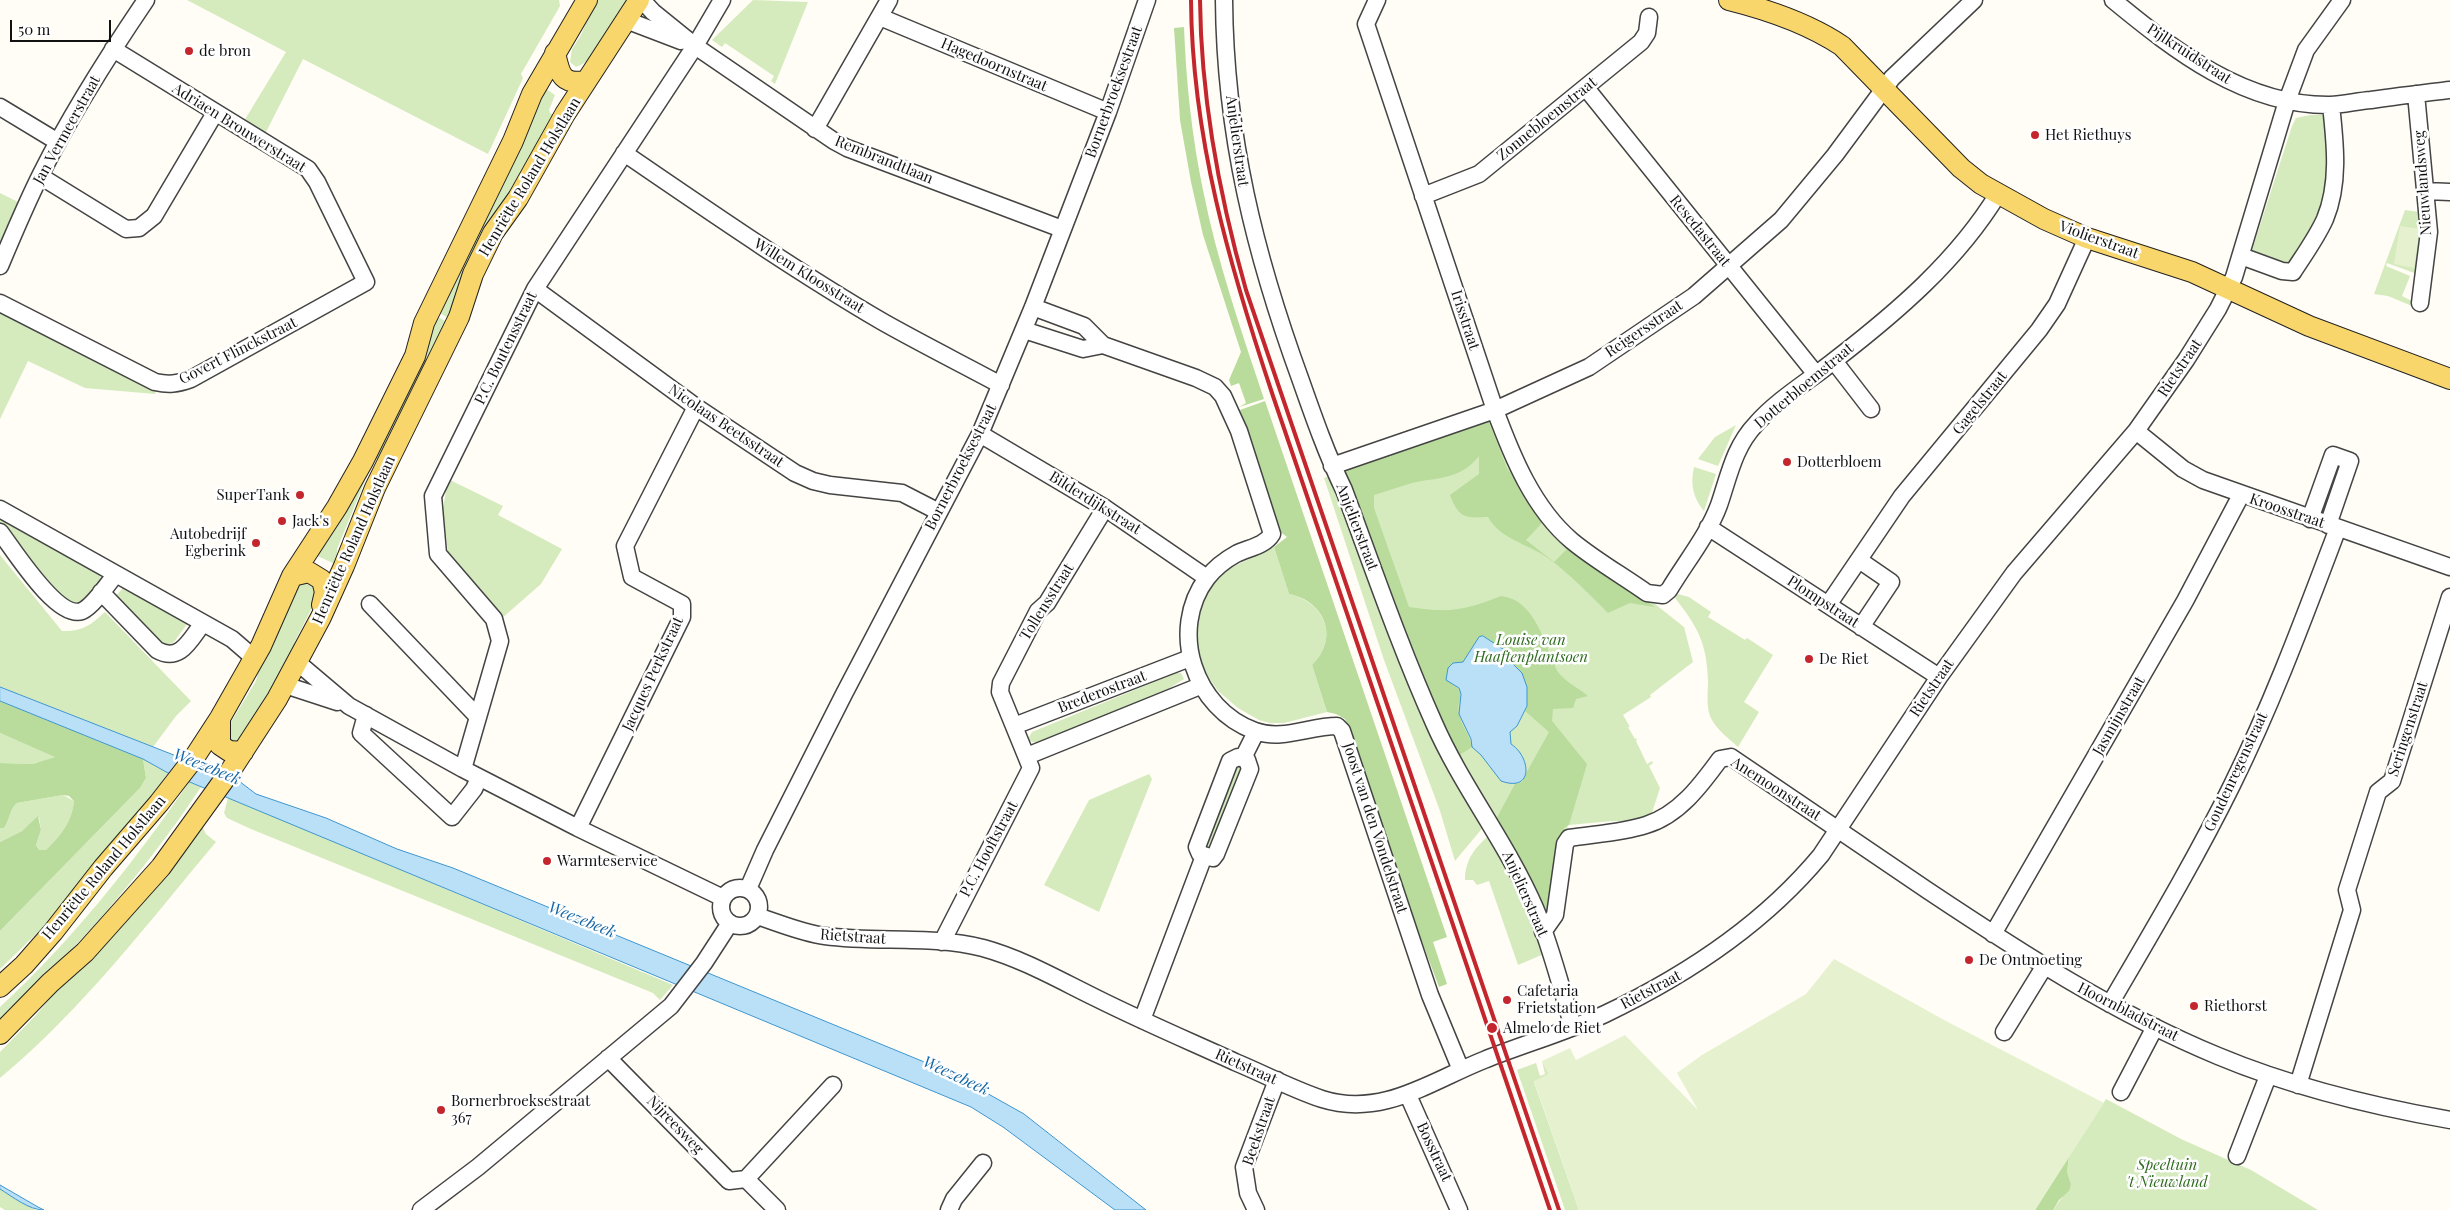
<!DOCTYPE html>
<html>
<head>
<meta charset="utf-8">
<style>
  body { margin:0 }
  #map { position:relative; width:2450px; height:1210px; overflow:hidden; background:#fffdf5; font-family:"Playfair Display",serif }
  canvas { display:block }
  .scale { position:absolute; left:10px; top:20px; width:101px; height:22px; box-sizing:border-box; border:2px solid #111; border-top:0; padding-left:6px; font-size:15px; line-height:18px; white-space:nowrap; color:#111; -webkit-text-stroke:4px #fff; paint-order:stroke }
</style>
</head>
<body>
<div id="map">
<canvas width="2450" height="1210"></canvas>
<div class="scale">50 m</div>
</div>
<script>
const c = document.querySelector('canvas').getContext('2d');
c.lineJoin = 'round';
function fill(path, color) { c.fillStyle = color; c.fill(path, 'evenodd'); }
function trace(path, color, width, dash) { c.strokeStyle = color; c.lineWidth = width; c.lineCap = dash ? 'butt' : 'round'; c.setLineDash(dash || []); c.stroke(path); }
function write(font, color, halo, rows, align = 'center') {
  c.font = font + ' "Playfair Display",serif'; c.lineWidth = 5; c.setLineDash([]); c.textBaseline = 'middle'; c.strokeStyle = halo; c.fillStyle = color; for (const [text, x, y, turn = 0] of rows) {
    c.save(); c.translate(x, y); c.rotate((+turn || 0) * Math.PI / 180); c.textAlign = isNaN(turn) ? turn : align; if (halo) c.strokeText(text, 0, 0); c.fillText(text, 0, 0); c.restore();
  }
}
const green = new Path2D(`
  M 187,0 L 559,0 L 560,6 L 521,74 L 523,78 L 488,154 L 303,59 L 265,134 L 244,121 L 286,52 Z
  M 595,0 L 631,0 C 618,19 598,60 576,67 L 570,62 L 572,49 L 581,35 Z
  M 753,0 L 808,2 L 775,84 L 771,81 L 774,76 L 725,43 L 722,47 L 712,40 Z
  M 540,85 L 555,95 L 549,110 L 550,113 L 558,118 L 452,320 L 434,310 Z
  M 2310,115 L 2326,115 L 2331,151 L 2323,209 L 2293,261 L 2287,265 L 2254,253 L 2252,250 L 2292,126 L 2296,118 Z
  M 0,193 L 18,202 L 0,242 Z
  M 2405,210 L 2420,212 L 2422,234 L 2417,274 L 2387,263 L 2386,266 L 2410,276 L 2402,296 L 2412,301 L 2412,306 L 2388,296 L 2374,294 Z
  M 0,310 L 156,389 L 155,394 L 85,388 L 28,361 L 0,419 Z
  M 432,314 L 451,324 L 380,464 L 376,457 Z
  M 1489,416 L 1543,515 L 1684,627 L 1693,662 L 1650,695 L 1651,697 L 1623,715 L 1630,727 L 1628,727 L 1635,739 L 1637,738 L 1636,741 L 1647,764 L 1652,761 L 1653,763 L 1649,766 L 1660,788 L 1649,822 L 1612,821 L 1569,825 L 1569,820 L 1545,926 L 1495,821 L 1459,761 L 1341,470 Z
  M 1736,425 L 1718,466 L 1698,459 L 1715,437 Z
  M 1694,467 L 1716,474 L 1704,511 C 1693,498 1690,484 1694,467 Z
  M 363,471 L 367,476 L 337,549 L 337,565 L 311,553 Z
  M 1331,475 L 1485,825 L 1455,861 L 1440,811 L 1384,660 L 1324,478 Z
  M 448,479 L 503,506 L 498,515 L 562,549 L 541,584 L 501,619 L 448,553 L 443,509 Z
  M 3,519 L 100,575 L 101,580 L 91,598 L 80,603 L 69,602 L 52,587 L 0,524 L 0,520 Z
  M 1274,547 L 1289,594 C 1325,602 1340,638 1312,665 L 1327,712 L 1284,723 L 1270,723 L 1259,720 L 1238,708 L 1218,691 L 1202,668 L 1198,650 L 1198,609 L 1220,573 Z
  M 0,555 L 62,631 C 82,632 91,625 105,612 L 191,701 L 176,716 L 153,747 L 0,687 Z
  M 301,579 L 318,588 L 316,600 L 295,641 L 289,667 L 245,742 L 229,744 L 229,725 L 256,681 L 263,654 Z
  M 123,588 L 185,621 L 187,624 L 174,642 L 168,645 L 154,638 L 112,600 Z
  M 1678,594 L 1689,597 L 1711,612 L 1708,617 L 1745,640 L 1747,638 L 1773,655 L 1744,702 L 1759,712 L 1738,747 C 1728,738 1715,728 1710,716 C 1706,706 1708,691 1708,681 C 1707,644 1698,627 1675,598 Z
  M 1176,673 L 1181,673 L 1184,679 L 1168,689 L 1037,743 L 1030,741 L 1029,737 L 1032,732 Z
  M 0,733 L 54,756 L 56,757 L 33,764 L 0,763 Z
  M 143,759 L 168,773 L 121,839 L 62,909 L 0,969 L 0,931 L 140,788 L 146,778 Z
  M 1241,766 L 1246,773 L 1213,847 L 1206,850 L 1202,845 L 1232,768 Z
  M 1149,774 L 1152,779 L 1099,912 L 1044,885 L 1089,800 Z
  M 189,782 L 201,787 C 144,873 75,951 0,1022 L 0,1007 C 71,941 134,863 189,782 Z
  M 63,795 L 74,801 C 72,822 60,836 46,850 L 39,850 L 36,845 L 41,830 L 39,817 L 22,831 L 0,842 L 0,828 L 4,828 C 10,821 9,810 17,803 Z
  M 228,798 L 276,817 L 673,985 L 660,1000 L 653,993 L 251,829 L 227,818 L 224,813 Z
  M 200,822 L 206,834 L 216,842 C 148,923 82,1010 0,1078 L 0,1052 L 36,1015 Z
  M 1492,833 L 1523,895 L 1544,954 L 1518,965 L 1489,881 L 1477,885 L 1473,880 L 1465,880 C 1465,859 1476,846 1492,833 Z
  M 1542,1061 L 1549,1074 L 1534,1082 L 1579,1210 L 1565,1210 L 1517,1070 L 1536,1063 L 1540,1076 L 1545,1074 Z
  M 2106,1099 L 2181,1139 L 2251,1170 L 2318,1210 L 2053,1210 C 2059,1201 2065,1194 2071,1184 L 2067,1172 L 2069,1156 Z
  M 0,1189 L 36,1210 L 5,1210 L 0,1207 Z`);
const forest = new Path2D(`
  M 1184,27 C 1186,82 1192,137 1203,190 C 1217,261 1241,330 1264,399 L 1239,407 L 1246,403 L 1239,383 L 1231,386 L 1229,380 L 1241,352 L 1203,235 L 1191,182 L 1180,120 L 1174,28 Z
  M 1265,401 L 1447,937 L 1433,942 L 1447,984 L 1439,987 L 1401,886 L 1402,883 L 1345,719 L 1336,714 L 1327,712 L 1312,665 C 1340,638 1325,601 1289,594 L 1274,547 L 1287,537 L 1279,531 L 1240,410 Z
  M 1487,417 L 1507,468 L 1543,522 L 1526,540 L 1554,562 L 1569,547 L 1655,607 L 1630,603 L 1608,613 C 1589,594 1570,574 1548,558 C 1528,544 1500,539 1488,517 C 1464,518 1459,518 1450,495 L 1479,474 L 1479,456 C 1460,480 1438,477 1412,483 C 1399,487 1387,491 1374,495 L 1374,508 L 1409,607 C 1449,613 1463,611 1501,596 C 1537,600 1544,646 1558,672 C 1564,681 1580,689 1588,696 L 1576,699 L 1573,708 L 1553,709 L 1552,721 L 1587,764 L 1569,825 L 1564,828 L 1556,854 L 1544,921 L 1495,821 L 1515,784 L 1522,782 L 1524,777 L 1549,732 L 1525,711 L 1527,706 L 1517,667 L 1510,661 L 1506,651 L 1483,636 L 1476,643 L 1463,662 L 1458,662 L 1452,684 C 1468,694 1456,699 1459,713 C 1461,725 1470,735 1472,747 L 1461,754 L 1459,761 L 1439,726 L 1345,471 L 1352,467 Z
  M 0,701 L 143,759 L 146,778 L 140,788 L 0,931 L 0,842 L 22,831 L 38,816 L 41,830 L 36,845 L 39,850 L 46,850 C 60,836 72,822 74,801 L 69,796 L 63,795 L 17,803 C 9,810 10,820 4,828 L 0,828 L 0,763 L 33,764 L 55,757 L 0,733 Z
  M 2069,1156 L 2067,1172 L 2071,1184 L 2069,1191 L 2059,1200 L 2053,1210 L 2035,1210 Z`);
const pitch = new Path2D(`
  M 2400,226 L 2420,229 L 2414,268 L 2394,264 Z
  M 1834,959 L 1946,1021 L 2104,1103 L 2035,1210 L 1579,1210 L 1534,1081 L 1549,1074 L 1542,1061 L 1570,1048 L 1576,1060 L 1625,1035 L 1698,1110 L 1677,1073 L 1702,1055 L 1806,994 Z`);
const water = new Path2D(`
  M 1483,636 L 1506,651 L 1510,661 L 1522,673 L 1527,687 L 1527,706 L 1517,726 L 1510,732 L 1511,744 C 1531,757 1534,793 1501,781 L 1481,755 L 1472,747 L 1471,739 L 1459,714 L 1461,694 L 1459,688 L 1446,680 L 1448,668 L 1453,663 L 1463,662 L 1479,637 Z
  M 0,687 L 230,777 L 239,781 L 256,794 L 326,818 L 397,849 L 453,868 L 951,1073 L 1024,1114 L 1146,1210 L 1115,1210 L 1003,1127 L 971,1107 L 168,773 L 143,759 L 0,701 Z
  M 0,1185 L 38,1207 L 44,1210 C 29,1210 13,1197 0,1189 Z`);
const minor = new Path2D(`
  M 642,0 L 653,12 L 695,46 L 834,141 L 847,148 L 1062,229
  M 1224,0 C 1225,135 1255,255 1301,381 C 1314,418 1327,455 1344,490 C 1373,568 1400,647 1434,723 C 1462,787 1507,843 1535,908 C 1551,946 1561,988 1573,1027
  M 1377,0 L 1366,24 L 1495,410 C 1512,456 1533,508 1572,541 C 1595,560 1623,576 1647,593 L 1663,595 L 1669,590 C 1685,563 1708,535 1719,505 C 1729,476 1734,447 1756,424 C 1778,399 1809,381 1835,360 C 1897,312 1957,261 1998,194
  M 2113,0 C 2175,51 2245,106 2330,105 C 2343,105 2357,101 2371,100 C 2397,96 2424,93 2450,90
  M 880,17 L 1108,112
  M 626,20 L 681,41
  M 1586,88 L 1815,373
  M 2416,94 L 2429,232 L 2420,303
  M 0,107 L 58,142
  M 815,129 L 889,0
  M 624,153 C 709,211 794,270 883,322 C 922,344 962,364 1001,385
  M 40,176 L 126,229 L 139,228 L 154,216 L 215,113
  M 2426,191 L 2450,192
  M 1423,196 L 1479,174 L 1641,42 L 1647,33 L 1649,17
  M 2241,256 L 2282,271 L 2293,272 C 2304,255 2317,237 2325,219 C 2340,183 2335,142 2331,105
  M 0,266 C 13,235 26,204 41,174 C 71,114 108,56 146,0
  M 535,289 L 696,407 L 795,473 L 813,481 L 830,485 L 902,493 L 939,512
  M 0,303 L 155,382 C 169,385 177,384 191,379 L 366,282 L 317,182 L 308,169 L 113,49
  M 1033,307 L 1084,326 L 1103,345 L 1196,378 L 1215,387 L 1223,396 L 1239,431 L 1272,534 C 1265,546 1248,548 1236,554 C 1225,560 1215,568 1207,578 C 1168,630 1194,709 1255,731 C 1283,741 1309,726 1337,726 L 1342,731 L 1430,995 L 1461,1070
  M 1024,330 L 1083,349 L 1103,345
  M 1834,361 L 1871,409
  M 2136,431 L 2183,469 L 2203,480 L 2450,567
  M 980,434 L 1105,508 L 1207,578
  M 1332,466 L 1495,410 L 1589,367 L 1694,296 L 1781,220 L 1835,155 L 1892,78 L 1974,0
  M 0,509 L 232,639 L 254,658
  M 2310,519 L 2333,455 L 2350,461 L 2328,525
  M 1708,527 L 1939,677
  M 0,532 C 14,550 57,620 82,611 C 92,607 108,584 115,575
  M 1859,560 L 1891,582 L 1861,627
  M 101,592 L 157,650 C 180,663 190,640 203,623
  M 370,604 L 477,716
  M 1828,605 L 1902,496 L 2039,330 L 2057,304 L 2087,238
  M 297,662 L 349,706 L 463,769 L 578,828 L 723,898
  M 285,685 L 337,702
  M 366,715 L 361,733 L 452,817 L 474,789 L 479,778
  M 1014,726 L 1190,658
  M 1027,756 L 1200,686
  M 1238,757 L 1247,760 L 1250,769 L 1216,854 L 1213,858 L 1200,854 L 1197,847 L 1230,761 Z
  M 1243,758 L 1256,732
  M 463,769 L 500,641 L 494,619 L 438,554 L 433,496 L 535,289 L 695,46 L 722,0
  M 578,828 L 682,617 L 682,604 L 632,577 L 625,546 L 696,407
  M721 907a19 19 0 1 1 38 0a19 19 0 1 1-38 0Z
  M 748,889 L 765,850 L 844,694 L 980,434 L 1033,307 L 1108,112 L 1147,0
  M 757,916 C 779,923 802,933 825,936 C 877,943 931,935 983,948 C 1023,959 1059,980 1096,998 C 1142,1021 1189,1041 1235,1062 C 1264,1074 1292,1089 1322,1099 C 1382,1118 1431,1081 1484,1060 C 1524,1044 1566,1032 1605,1014 C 1687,975 1763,925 1821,855 L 1939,677 L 2014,573 L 2136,431 L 2186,360 L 2218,309 L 2234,277 L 2287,101 L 2306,50 L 2342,0
  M 1543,932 L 1555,915 L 1565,844 L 1569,838 C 1594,834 1621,833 1646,825 C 1679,815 1701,785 1720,759 L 1731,757 C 1796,801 1862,846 1927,890 C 2020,952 2114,1013 2218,1056 C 2292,1087 2371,1106 2450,1120
  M 1993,934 L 2185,601 L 2241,495
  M 942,942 L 1031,768 L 1000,692 L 1001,683 L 1038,611 L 1047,603 L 1105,508
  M 2110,1004 C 2152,932 2195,860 2232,785 C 2273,702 2305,615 2338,528
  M 1142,1020 L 1204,856
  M 2004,1032 L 2044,967
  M 608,1058 L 729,1181 L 746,1179 L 777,1210
  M 2298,1085 L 2352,910 L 2347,890 L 2378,792 L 2392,781 L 2450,597
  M 2121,1092 L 2155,1027
  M 1408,1095 L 1459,1210
  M 2237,1156 L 2268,1076
  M 746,1179 L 833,1085
  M 421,1210 L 478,1167 L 671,1006 L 704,963 L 730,923
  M 949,1210 L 954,1199 L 983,1163
  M 1256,1210 L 1248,1193 L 1244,1167 L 1277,1080`);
const major = new Path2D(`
  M 1729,0 C 1769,10 1808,23 1842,46 L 1961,168 L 1981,184 L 2044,219 L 2087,238 L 2192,272 L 2309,326 L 2450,379
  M 555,53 C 560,74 561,85 586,81
  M 292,576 L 309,572 L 322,580 L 325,592 L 322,605
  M 220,718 L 220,745 L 229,751 L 243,752
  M 0,987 L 24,965 L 53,932 L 103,868 L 159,803 L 194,758 L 220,718 L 261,646 L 292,576 L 337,507 L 363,461 L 415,356 L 424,323 L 513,141 L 532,94 L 587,0
  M 0,1034 L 50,983 L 85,952 L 161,867 L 229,773 L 277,699 L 321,617 L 344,566 L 375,488 L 459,317 L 473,274 L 493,233 L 518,198 L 565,114 L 639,0`);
const rail = new Path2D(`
  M 1191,0 C 1192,138 1230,267 1273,396 L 1550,1210
  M 1200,0 C 1201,99 1219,195 1246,290 L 1559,1210`);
const markers = [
  [189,51,5,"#c4262e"],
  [2035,135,5,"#c4262e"],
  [1787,462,5,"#c4262e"],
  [300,495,5,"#c4262e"],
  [282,521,5,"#c4262e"],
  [256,543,5,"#c4262e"],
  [1809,659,5,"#c4262e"],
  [547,861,5,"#c4262e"],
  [1969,960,5,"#c4262e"],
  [1507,1000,5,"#c4262e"],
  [2194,1006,5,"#c4262e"],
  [1492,1028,6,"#c4262e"],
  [441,1110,5,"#c4262e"]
];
const poiNames = [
  ["de bron",199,51],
  ["Het Riethuys",2045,135],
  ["Dotterbloem",1797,462],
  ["SuperTank",290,495,"right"],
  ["Jack's",292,521],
  ["Autobedrijf",246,534,"right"],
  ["Egberink",246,551,"right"],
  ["De Riet",1819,659],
  ["Warmteservice",557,861],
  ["De Ontmoeting",1979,960],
  ["Cafetaria",1517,991],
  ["Frietstation",1517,1008],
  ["Riethorst",2204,1006],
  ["Almelo de Riet",1503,1028],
  ["Bornerbroeksestraat",451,1101],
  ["367",451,1118]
];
const streetNames = [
  ["Pijlkruidstraat",2189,54,33],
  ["Hagedoornstraat",994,65,23],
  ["Bornerbroeksestraat",1114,92,-70],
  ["Zonnebloemstraat",1547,119,-39],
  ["Adriaen Brouwerstraat",239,128,32],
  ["Jan Vermeerstraat",67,130,-61],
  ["Anjelierstraat",1237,141,82],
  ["Rembrandtlaan",884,160,22],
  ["Henriëtte Roland Holstlaan",530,177,-59],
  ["Nieuwlandsweg",2423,183,-94],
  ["Resedastraat",1700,231,51],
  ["Violierstraat",2099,240,20],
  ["Willem Kloosstraat",809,276,32],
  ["Irisstraat",1465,320,72],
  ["Reigersstraat",1644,329,-34],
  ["P.C. Boutensstraat",506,348,-64],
  ["Govert Flinckstraat",238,351,-27],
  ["Rietstraat",2180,368,-56],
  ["Dotterbloemstraat",1804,386,-40],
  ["Gagelstraat",1980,403,-51],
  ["Nicolaas Beetsstraat",726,426,34],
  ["Bornerbroeksestraat",961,467,-63],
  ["Bilderdijkstraat",1095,503,32],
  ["Kroosstraat",2287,511,19],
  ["Anjelierstraat",1357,527,69],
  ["Henriëtte Roland Holstlaan",354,540,-66],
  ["Tollensstraat",1047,602,-58],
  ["Plompstraat",1823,602,33],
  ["Jacques Perkstraat",653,674,-65],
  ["Rietstraat",1932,688,-56],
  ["Brederostraat",1102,692,-21],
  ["Jasmijnstraat",2119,716,-60],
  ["Seringenstraat",2408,729,-72],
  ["Goudenregenstraat",2236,772,-65],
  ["Anemoonstraat",1776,789,33],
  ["Joost van den Vondelstraat",1375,828,72],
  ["P.C. Hooftstraat",989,849,-62],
  ["Henriëtte Roland Holstlaan",104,868,-50],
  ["Anjelierstraat",1525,894,66],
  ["Rietstraat",853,937,4],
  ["Rietstraat",1651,990,-28],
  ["Hoornbladstraat",2128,1012,27],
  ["Rietstraat",1246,1067,24],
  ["Nijreesweg",675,1125,46],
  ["Beekstraat",1259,1131,-71],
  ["Bosstraat",1434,1152,65]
];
const parkNames = [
  ["Louise van",1531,640],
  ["Haaftenplantsoen",1531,657],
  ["Speeltuin",2167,1165],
  ["'t Nieuwland",2167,1182]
];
const waterNames = [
  ["Weezebeek",207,767,22],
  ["Weezebeek",582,920,22],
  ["Weezebeek",956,1076,25]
];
fill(green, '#d5ebbd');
fill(forest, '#b9dc9c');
fill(pitch, '#e6f2cf');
fill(water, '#b9e0f7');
trace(water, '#3f96cf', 1);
trace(minor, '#444', 19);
trace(major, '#222', 22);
trace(minor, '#fff', 16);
trace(major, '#f9d66b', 20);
trace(rail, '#c4262e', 4);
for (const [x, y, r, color] of markers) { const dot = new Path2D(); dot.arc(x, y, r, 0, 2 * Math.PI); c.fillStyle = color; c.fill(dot); trace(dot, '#fff', 2); }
write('15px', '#111', '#fff', poiNames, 'left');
write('15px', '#111', '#fff', streetNames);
write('italic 15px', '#2f6b1f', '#fff', parkNames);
write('italic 16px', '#1768a6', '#fff', waterNames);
</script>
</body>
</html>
